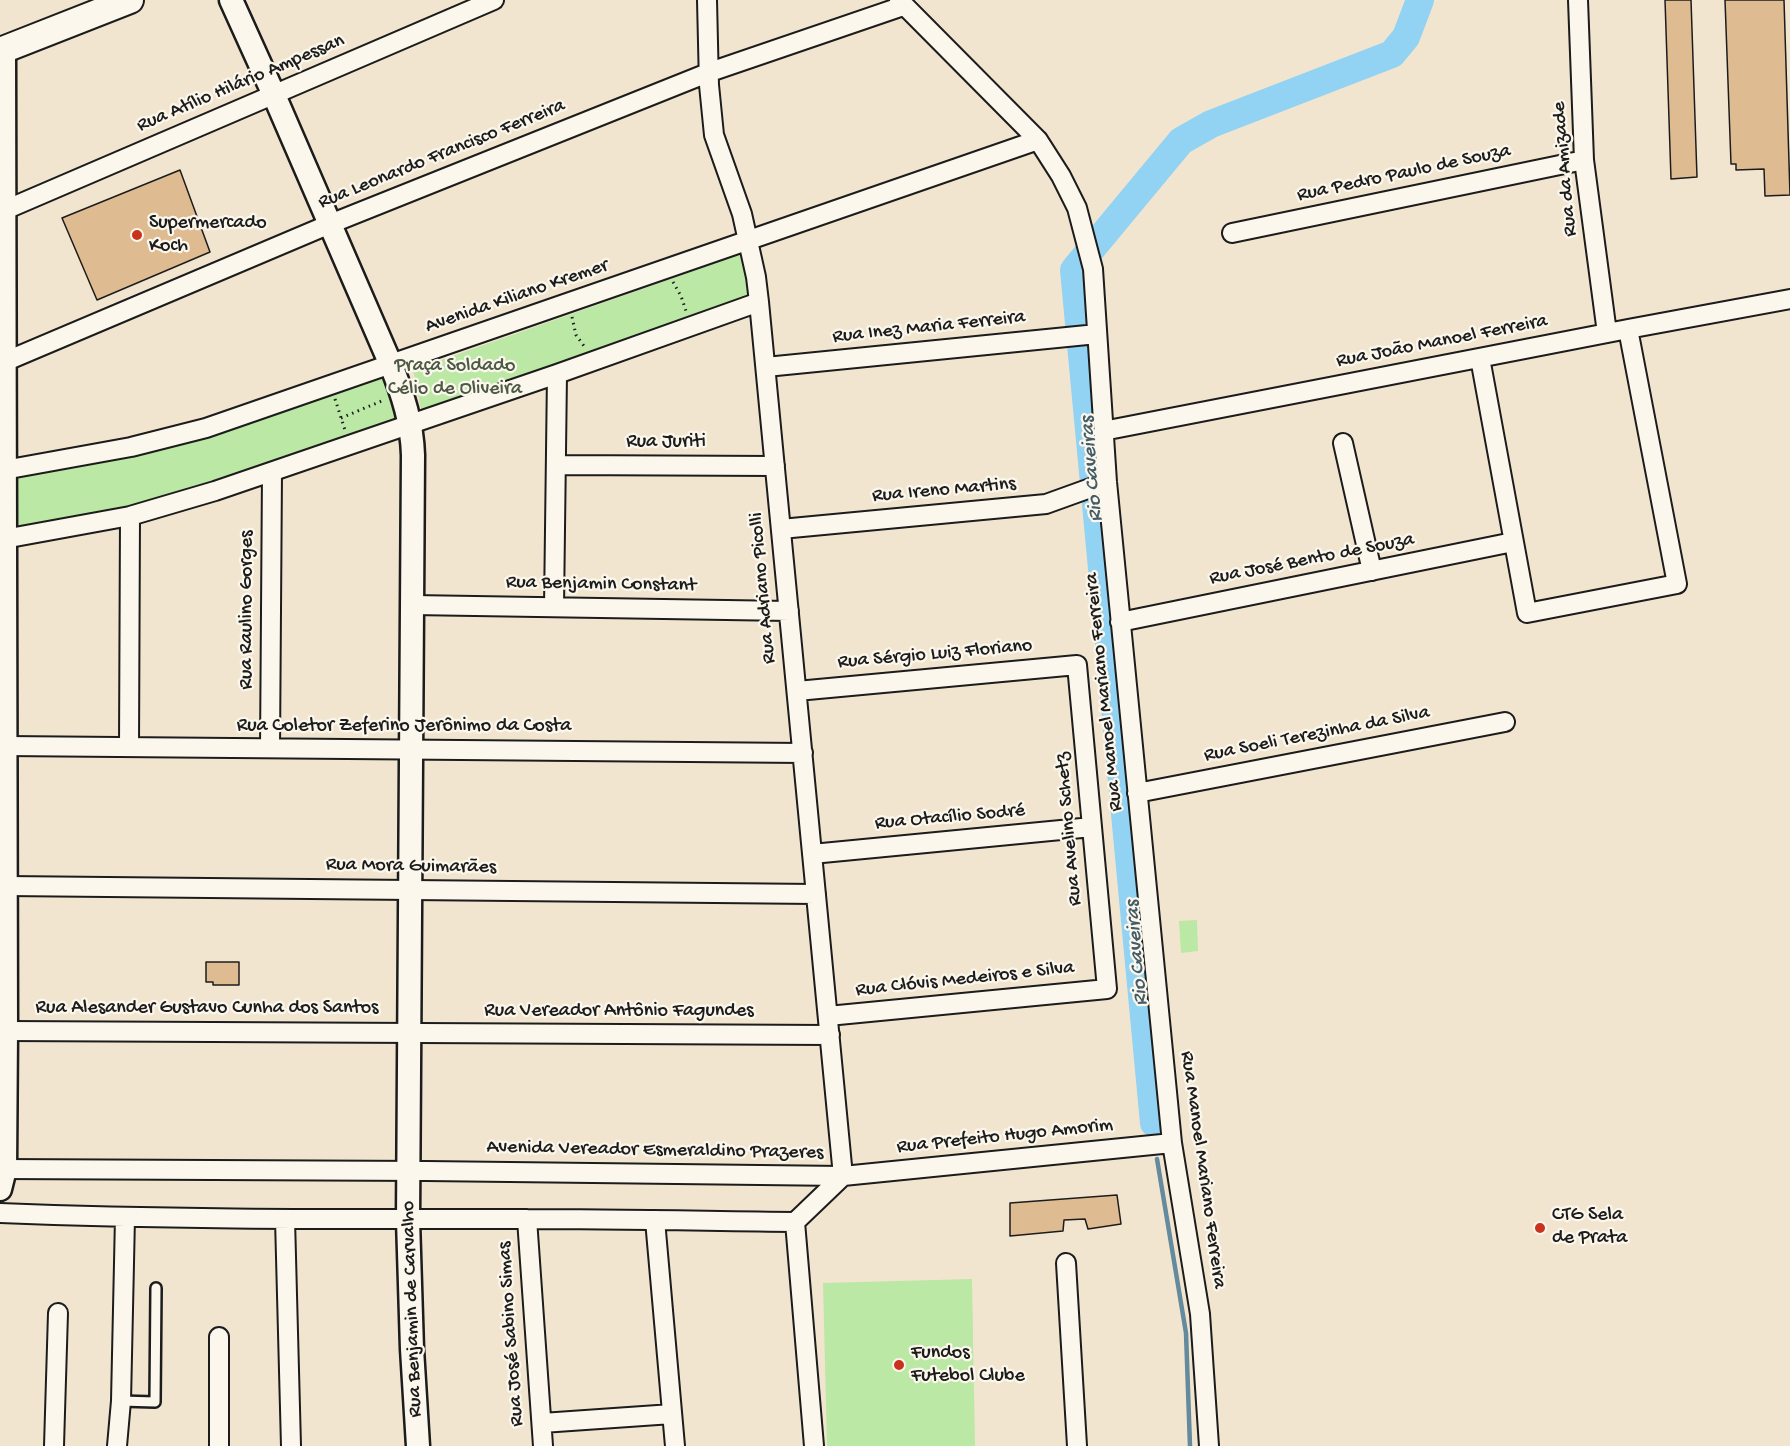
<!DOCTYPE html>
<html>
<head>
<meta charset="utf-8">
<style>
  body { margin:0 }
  canvas { display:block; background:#f2e5d0 }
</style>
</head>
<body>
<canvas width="1790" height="1446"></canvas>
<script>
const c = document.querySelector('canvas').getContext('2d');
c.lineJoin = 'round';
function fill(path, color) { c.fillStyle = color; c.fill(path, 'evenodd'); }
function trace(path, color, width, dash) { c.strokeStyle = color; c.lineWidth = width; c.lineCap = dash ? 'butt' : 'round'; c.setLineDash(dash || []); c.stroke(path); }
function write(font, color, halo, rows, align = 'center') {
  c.font = font + ' "Gochi Hand",sans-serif'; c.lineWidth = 4.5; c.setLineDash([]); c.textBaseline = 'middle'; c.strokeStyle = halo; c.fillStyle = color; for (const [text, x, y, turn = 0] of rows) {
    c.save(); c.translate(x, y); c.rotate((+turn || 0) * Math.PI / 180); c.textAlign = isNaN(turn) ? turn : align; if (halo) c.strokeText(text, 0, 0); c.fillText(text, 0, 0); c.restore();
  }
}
const green = new Path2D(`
  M 744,253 L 750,298 L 422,414 L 413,370 Z
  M 384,375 L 401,419 L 189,491 L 150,502 L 11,530 L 9,477 Z
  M 1197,920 L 1198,951 L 1181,953 L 1179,921 Z
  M 972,1279 L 975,1446 L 827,1446 L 823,1283 Z`);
const stream = new Path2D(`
  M 1157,1159 L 1186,1333 L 1190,1446`);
const river = new Path2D(`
  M 1154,1123 L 1074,270 L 1181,141 L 1211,124 L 1392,54 L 1406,37 L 1420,0`);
const building = new Path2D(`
  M 1665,0 L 1691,0 L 1697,177 L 1671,179 Z
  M 1725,0 L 1784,0 L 1790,195 L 1765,196 L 1764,169 L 1736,170 L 1736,164 L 1731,164 Z
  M 180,170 L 210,252 L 97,300 L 62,218 Z
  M 206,962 L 239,962 L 239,985 L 213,985 L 213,982 L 206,982 Z
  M 1117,1195 L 1121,1224 L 1088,1229 L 1085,1219 L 1064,1220 L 1063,1231 L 1010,1236 L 1010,1203 Z`);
const path = new Path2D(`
  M 673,282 L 681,296 L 686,311
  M 572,317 L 576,335 L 584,346
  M 335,399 L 345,430
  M 341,418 L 384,400`);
const service = new Path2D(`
  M 121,1401 L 155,1402 L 156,1288`);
const minor = new Path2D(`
  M 707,0 L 709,85 L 714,135 L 742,214 L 756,277 L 759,302 L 843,1176
  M 899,0 L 1038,140 L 1061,176 L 1077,208 L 1093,269 L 1107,482 L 1172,1143 L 1200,1314 L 1209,1446
  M 1578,0 L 1584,160 L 1607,333
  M 5,210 L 494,0
  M 1232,233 L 1584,160
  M 1480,358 L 1527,613 L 1677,584 L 1628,329
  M 4,362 L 330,224 L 710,72 L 903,6
  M 766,367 L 1097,334
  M 1103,431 L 1628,329 L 1790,299
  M 1343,443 L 1372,571
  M 556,465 L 775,466
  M 4,470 L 131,447 L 206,428 L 1038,140
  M 781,529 L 1046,504 L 1107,482
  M 4,539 L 130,516 L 215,491 L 557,374 L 759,302
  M 412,605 L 789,611
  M 554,607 L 557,374
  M 1120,622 L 1513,542
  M 797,691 L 1077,665 L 1107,989 L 828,1016
  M 5,746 L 803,753
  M 129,747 L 130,516
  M 270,748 L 272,473
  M 1137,793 L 1505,722
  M 812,854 L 1092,827
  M 6,886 L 816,894
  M 6,1031 L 830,1035
  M 0,1169 L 426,1171 L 843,1176 L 1172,1143
  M 0,1213 C 176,1220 351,1219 527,1219 C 616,1219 706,1221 795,1222 L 843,1176
  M 285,1219 L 291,1446
  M 527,1219 L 543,1446
  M 655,1220 L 675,1446
  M 795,1222 L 814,1446
  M 1066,1263 L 1077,1446
  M 542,1423 L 672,1414
  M 54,1446 L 58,1313
  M 117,1446 L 121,1401 L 125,1217
  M 219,1446 L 219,1337`);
const tertiary = new Path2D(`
  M 231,0 L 274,95 L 391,365 C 403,395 412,423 413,455 L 408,1220 L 412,1349 L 418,1446
  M 0,1189 L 5,1169 L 6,1031 L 4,50`);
const secondary = new Path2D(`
  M 0,51 L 130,0`);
const markers = [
  [137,235,6,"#c8321e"],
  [1540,1228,6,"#c8321e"],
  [899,1365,6,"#c8321e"]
];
const streetNames = [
  ["Rua Atílio Hilário Ampessan",241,84,-23],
  ["Rua Leonardo Francisco Ferreira",442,155,-22],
  ["Rua da Amizade",1566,169,-95],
  ["Rua Pedro Paulo de Souza",1404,174,-12],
  ["Avenida Kiliano Kremer",517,297,-19],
  ["Rua Inez Maria Ferreira",929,328,-6],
  ["Rua João Manoel Ferreira",1442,342,-11],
  ["Rua Juriti",666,443],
  ["Rua Ireno Martins",944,491,-5],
  ["Rua José Bento de Souza",1312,560,-11],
  ["Rua Benjamin Constant",601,585,1],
  ["Rua Adriano Picolli",764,588,-95],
  ["Rua Raulino Gorges",248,610,-90],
  ["Rua Sérgio Luiz Floriano",935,655,-5],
  ["Rua Manoel Mariano Ferreira",1105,692,-96],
  ["Rua Coletor Zeferino Jerônimo da Costa",404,727],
  ["Rua Soeli Terezinha da Silva",1317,735,-11],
  ["Rua Otacílio Sodré",950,818,-5],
  ["Rua Avelino Schetz",1070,829,-95],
  ["Rua Mora Guimarães",411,867,1],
  ["Rua Clóvis Medeiros e Silva",965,980,-6],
  ["Rua Alesander Gustavo Cunha dos Santos",207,1009],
  ["Rua Vereador Antônio Fagundes",619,1012],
  ["Rua Prefeito Hugo Amorim",1005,1137,-6],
  ["Avenida Vereador Esmeraldino Prazeres",655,1151,1],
  ["Rua Manoel Mariano Ferreira",1202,1170,82],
  ["Rua Benjamin de Carvalho",413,1309,-92],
  ["Rua José Sabino Simas",512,1334,-94]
];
const poiNames = [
  ["Supermercado",149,224],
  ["Koch",149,247],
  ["CTG Sela",1552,1216],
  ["de Prata",1552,1239],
  ["Fundos",911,1354],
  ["Futebol Clube",911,1377]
];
const parkNames = [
  ["Praça Soldado",455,367],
  ["Célio de Oliveira",455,390]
];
const waterNames = [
  ["Rio Caveiras",1093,469,-95],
  ["Rio Caveiras",1138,953,-95]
];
fill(green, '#bbe8a5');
trace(stream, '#638a9d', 4.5);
trace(river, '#92d3f3', 28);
fill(building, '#debb90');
trace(building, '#1c1c1c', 1.5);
trace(service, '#1c1c1c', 14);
trace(minor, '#1c1c1c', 22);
trace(tertiary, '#1c1c1c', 27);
trace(secondary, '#1c1c1c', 30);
trace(path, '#1c1c1c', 3, [1.5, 4.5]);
trace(service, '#fbf7ec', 9);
trace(minor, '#fbf7ec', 18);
trace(tertiary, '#fbf7ec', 22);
trace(secondary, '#fbf7ec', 26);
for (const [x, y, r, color] of markers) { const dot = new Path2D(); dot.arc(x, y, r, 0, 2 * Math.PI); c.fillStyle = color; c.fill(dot); trace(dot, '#fbf7ec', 2); }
write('20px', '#1c1c1c', '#fbf7ec', streetNames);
write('20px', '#1c1c1c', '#fbf7ec', poiNames, 'left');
write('20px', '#4c5945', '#fbf7ec', parkNames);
write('italic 21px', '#455c67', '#fbf7ec', waterNames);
</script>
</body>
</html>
